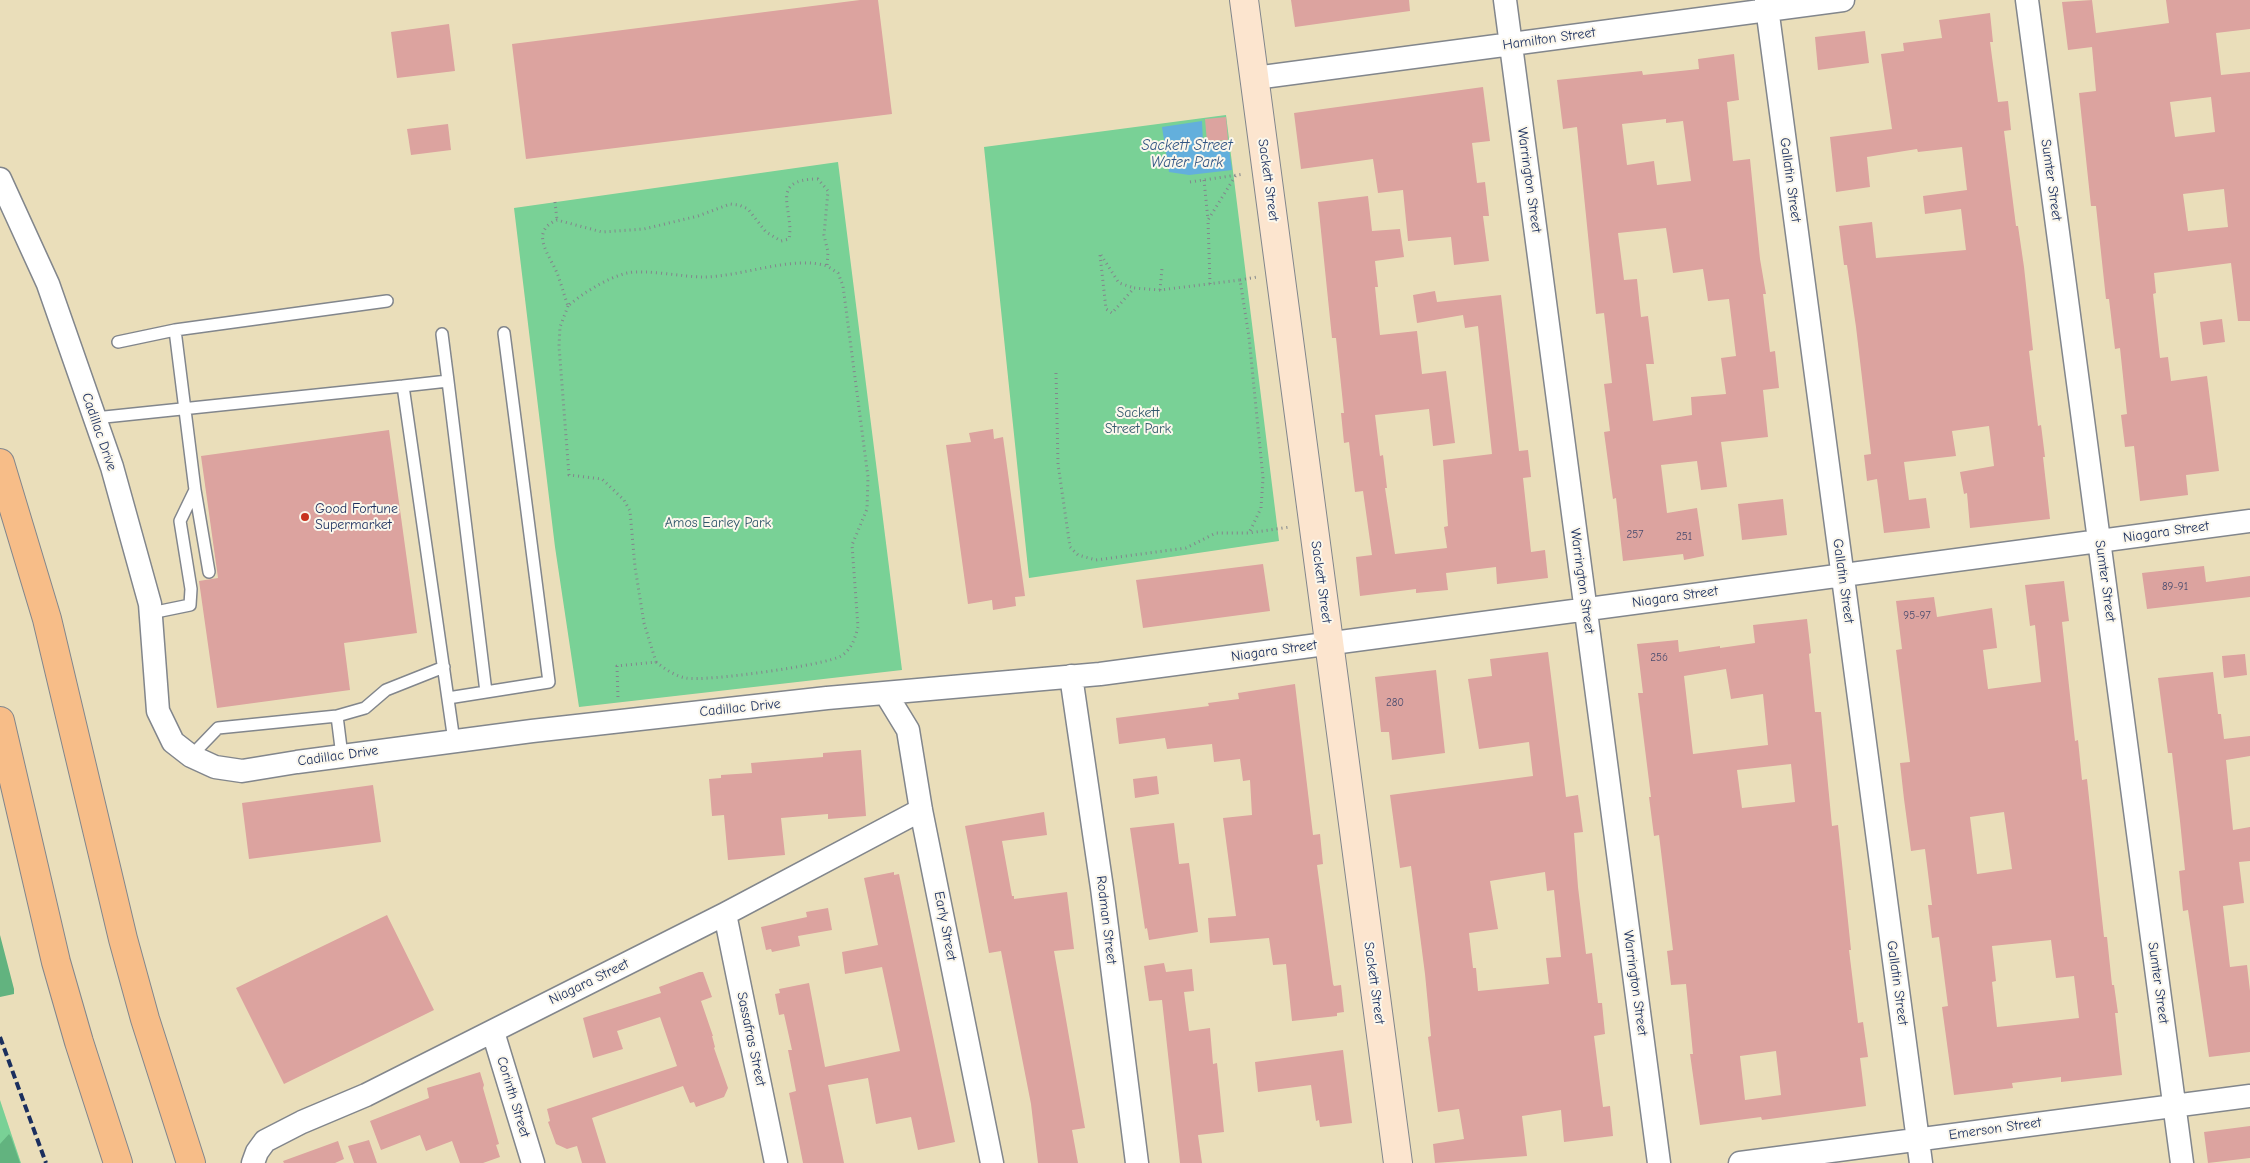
<!DOCTYPE html>
<html>
<head>
<meta charset="utf-8">
<style>
  body { margin:0 }
  canvas { display:block; background:#eadeba }
</style>
</head>
<body>
<canvas width="2250" height="1163"></canvas>
<script>
const c = document.querySelector('canvas').getContext('2d');
c.lineJoin = 'round';
function fill(path, color) { c.fillStyle = color; c.fill(path, 'evenodd'); }
function trace(path, color, width, dash) { c.strokeStyle = color; c.lineWidth = width; c.lineCap = dash ? 'butt' : 'round'; c.setLineDash(dash || []); c.stroke(path); }
function write(font, color, halo, rows, align = 'center') {
  c.font = font + ' "Comic Neue",sans-serif'; c.lineWidth = 4; c.setLineDash([]); c.textBaseline = 'middle'; c.strokeStyle = halo; c.fillStyle = color; for (const [text, x, y, turn = 0] of rows) {
    c.save(); c.translate(x, y); c.rotate((+turn || 0) * Math.PI / 180); c.textAlign = isNaN(turn) ? turn : align; if (halo) c.strokeText(text, 0, 0); c.fillText(text, 0, 0); c.restore();
  }
}
const green = new Path2D(`
  M 1226,115 L 1279,541 L 1029,578 L 984,147 Z
  M 838,162 L 902,670 L 579,707 L 555,547 L 514,208 Z
  M 0,1100 L 21,1163 L 0,1163 Z`);
const forest = new Path2D(`
  M 0,935 L 14,989 L 14,994 L 0,997 Z
  M 9,1134 L 11,1137 L 20,1163 L 0,1163 L 0,1144 Z`);
const water = new Path2D(`
  M 1202,121 L 1203,143 L 1228,141 L 1232,170 L 1189,175 L 1169,172 L 1162,127 Z`);
const building = new Path2D(`
  M 860,0 L 878,0 L 892,114 L 526,159 L 512,44 Z
  M 1291,0 L 1409,0 L 1410,11 L 1295,27 Z
  M 2092,0 L 2096,33 L 2169,23 L 2166,0 L 2250,0 L 2250,29 L 2216,33 L 2221,75 L 2250,72 L 2250,321 L 2238,321 L 2231,263 L 2154,273 L 2156,293 L 2153,294 L 2160,358 L 2168,357 L 2171,381 L 2207,376 L 2219,471 L 2186,475 L 2188,495 L 2140,501 L 2134,446 L 2125,447 L 2121,415 L 2127,414 L 2120,348 L 2115,349 L 2109,299 L 2106,299 L 2096,206 L 2091,206 L 2079,93 L 2096,91 L 2092,47 L 2068,50 L 2062,2 ZM 2211,97 L 2215,132 L 2175,137 L 2170,102 ZM 2224,189 L 2228,227 L 2188,231 L 2183,194 Z
  M 1990,13 L 1993,42 L 1990,42 L 1998,102 L 2008,101 L 2011,130 L 2004,131 L 2016,226 L 2018,226 L 2024,267 L 2033,350 L 2029,351 L 2038,426 L 2041,425 L 2045,457 L 2043,457 L 2050,519 L 1970,528 L 1967,493 L 1964,494 L 1960,472 L 1994,466 L 1989,426 L 1952,431 L 1956,456 L 1904,462 L 1909,500 L 1926,498 L 1930,528 L 1884,533 L 1877,479 L 1867,481 L 1864,455 L 1871,454 L 1856,327 L 1847,265 L 1844,265 L 1839,226 L 1872,222 L 1876,258 L 1966,250 L 1961,209 L 1925,214 L 1923,196 L 1967,190 L 1962,147 L 1918,152 L 1917,149 L 1867,157 L 1870,187 L 1836,192 L 1830,137 L 1892,129 L 1881,54 L 1904,51 L 1903,43 L 1942,38 L 1939,20 Z
  M 449,24 L 455,71 L 397,78 L 391,32 Z
  M 1865,31 L 1869,63 L 1818,70 L 1815,37 Z
  M 1734,54 L 1739,100 L 1727,102 L 1733,161 L 1750,159 L 1760,259 L 1766,294 L 1763,294 L 1770,352 L 1775,351 L 1779,388 L 1763,390 L 1768,437 L 1721,442 L 1727,487 L 1701,490 L 1697,461 L 1661,465 L 1667,513 L 1697,508 L 1704,556 L 1684,560 L 1683,554 L 1623,561 L 1616,498 L 1613,499 L 1604,432 L 1610,431 L 1604,384 L 1612,383 L 1604,313 L 1596,314 L 1577,127 L 1563,129 L 1557,80 L 1642,71 L 1643,75 L 1699,69 L 1698,59 ZM 1666,119 L 1666,123 L 1683,121 L 1691,181 L 1657,185 L 1654,161 L 1627,165 L 1622,124 ZM 1666,228 L 1673,273 L 1703,269 L 1708,301 L 1729,299 L 1736,356 L 1721,358 L 1726,394 L 1691,397 L 1692,415 L 1653,421 L 1646,364 L 1654,364 L 1648,316 L 1641,317 L 1637,279 L 1624,280 L 1618,233 Z
  M 1483,87 L 1490,141 L 1472,143 L 1477,183 L 1485,182 L 1489,216 L 1483,216 L 1489,261 L 1454,265 L 1451,237 L 1408,241 L 1403,190 L 1378,193 L 1373,159 L 1301,169 L 1294,113 Z
  M 1226,117 L 1228,140 L 1207,142 L 1205,119 Z
  M 448,124 L 451,150 L 411,155 L 407,129 Z
  M 1368,196 L 1372,231 L 1400,229 L 1404,257 L 1375,261 L 1378,287 L 1375,287 L 1380,335 L 1417,331 L 1422,374 L 1446,371 L 1455,443 L 1433,446 L 1429,409 L 1375,415 L 1380,456 L 1383,455 L 1387,488 L 1385,488 L 1395,554 L 1447,548 L 1444,527 L 1448,526 L 1443,460 L 1492,454 L 1478,326 L 1465,328 L 1463,315 L 1417,323 L 1413,295 L 1435,291 L 1437,302 L 1501,295 L 1519,451 L 1528,450 L 1531,477 L 1523,478 L 1531,552 L 1545,550 L 1548,578 L 1497,584 L 1496,567 L 1446,573 L 1448,590 L 1416,593 L 1416,589 L 1360,596 L 1356,557 L 1372,555 L 1363,491 L 1355,492 L 1349,442 L 1344,443 L 1341,413 L 1344,413 L 1336,338 L 1332,338 L 1318,202 Z
  M 2222,319 L 2225,342 L 2203,345 L 2200,322 Z
  M 993,429 L 994,439 L 1003,437 L 1025,596 L 1015,597 L 1016,606 L 993,610 L 992,600 L 968,604 L 946,445 L 971,442 L 969,433 Z
  M 389,430 L 417,633 L 344,643 L 350,690 L 217,708 L 199,581 L 218,578 L 201,456 Z
  M 1783,499 L 1787,535 L 1742,540 L 1738,504 Z
  M 1263,564 L 1270,611 L 1143,628 L 1136,580 Z
  M 2204,566 L 2206,582 L 2250,576 L 2250,597 L 2147,609 L 2142,573 Z
  M 2064,581 L 2069,621 L 2062,622 L 2075,741 L 2078,740 L 2082,780 L 2087,779 L 2104,937 L 2107,937 L 2112,985 L 2114,985 L 2118,1013 L 2115,1013 L 2122,1075 L 2061,1082 L 2061,1077 L 2012,1083 L 2013,1088 L 1954,1095 L 1942,1007 L 1948,1006 L 1939,937 L 1932,938 L 1928,905 L 1932,905 L 1925,849 L 1911,851 L 1904,799 L 1900,763 L 1910,762 L 1896,650 L 1902,649 L 1896,601 L 1934,597 L 1937,617 L 1992,608 L 1997,648 L 1983,650 L 1988,689 L 2041,682 L 2035,625 L 2030,626 L 2025,585 ZM 2004,812 L 2012,869 L 1977,874 L 1970,817 ZM 2051,940 L 2056,978 L 2074,976 L 2079,1018 L 1997,1027 L 1992,982 L 1996,981 L 1992,946 Z
  M 1807,619 L 1811,653 L 1809,654 L 1815,712 L 1821,712 L 1832,826 L 1838,825 L 1851,950 L 1849,950 L 1858,1023 L 1863,1022 L 1868,1057 L 1860,1058 L 1866,1106 L 1762,1120 L 1761,1117 L 1700,1125 L 1690,1054 L 1693,1054 L 1686,984 L 1671,985 L 1667,951 L 1673,950 L 1659,835 L 1654,836 L 1649,797 L 1651,797 L 1638,693 L 1643,693 L 1637,644 L 1678,640 L 1679,652 L 1720,646 L 1720,648 L 1755,643 L 1753,625 ZM 1726,669 L 1731,699 L 1763,694 L 1768,745 L 1693,754 L 1684,676 ZM 1791,764 L 1795,802 L 1742,808 L 1737,770 ZM 1776,1051 L 1781,1095 L 1745,1100 L 1740,1056 Z
  M 1548,652 L 1566,797 L 1578,795 L 1583,832 L 1574,833 L 1578,887 L 1586,954 L 1592,953 L 1598,1003 L 1602,1003 L 1605,1034 L 1594,1036 L 1603,1107 L 1610,1106 L 1613,1136 L 1564,1142 L 1561,1110 L 1522,1116 L 1527,1156 L 1435,1163 L 1433,1144 L 1464,1139 L 1459,1109 L 1438,1112 L 1428,1037 L 1431,1036 L 1425,974 L 1411,866 L 1400,868 L 1390,795 L 1533,776 L 1529,742 L 1479,749 L 1468,679 L 1492,676 L 1490,659 ZM 1545,872 L 1547,891 L 1554,890 L 1561,957 L 1546,958 L 1549,984 L 1478,991 L 1476,968 L 1473,968 L 1469,933 L 1498,929 L 1490,881 Z
  M 2245,654 L 2247,675 L 2224,678 L 2222,656 Z
  M 1436,670 L 1445,753 L 1392,760 L 1389,732 L 1381,732 L 1375,677 Z
  M 2213,672 L 2218,714 L 2221,714 L 2224,739 L 2250,736 L 2250,756 L 2226,760 L 2233,830 L 2250,827 L 2250,861 L 2239,862 L 2244,903 L 2223,906 L 2230,967 L 2247,965 L 2250,991 L 2250,1052 L 2209,1057 L 2188,910 L 2183,911 L 2179,871 L 2185,870 L 2180,821 L 2172,753 L 2168,753 L 2158,678 Z
  M 1295,684 L 1313,835 L 1320,834 L 1323,864 L 1317,865 L 1333,984 L 1334,986 L 1341,985 L 1344,1012 L 1337,1013 L 1337,1016 L 1292,1021 L 1286,964 L 1273,965 L 1269,938 L 1210,943 L 1208,918 L 1236,916 L 1223,818 L 1252,815 L 1250,780 L 1243,781 L 1240,759 L 1214,762 L 1212,744 L 1167,749 L 1165,738 L 1119,744 L 1116,718 L 1209,706 L 1208,703 L 1239,699 L 1238,693 Z
  M 861,750 L 866,816 L 828,819 L 828,814 L 781,818 L 785,855 L 728,860 L 724,815 L 712,816 L 709,779 L 721,778 L 721,775 L 752,773 L 751,763 L 823,757 L 823,753 Z
  M 1157,776 L 1159,794 L 1135,798 L 1133,779 Z
  M 373,785 L 381,842 L 249,859 L 242,803 Z
  M 1044,812 L 1047,835 L 1002,841 L 1012,896 L 1014,896 L 1014,899 L 1067,892 L 1074,949 L 1054,951 L 1085,1128 L 1072,1130 L 1078,1163 L 1038,1163 L 1031,1104 L 1001,951 L 989,953 L 965,826 Z
  M 1174,823 L 1179,864 L 1189,863 L 1198,932 L 1149,940 L 1147,928 L 1145,929 L 1130,828 Z
  M 894,872 L 894,875 L 899,874 L 955,1142 L 918,1150 L 911,1117 L 876,1124 L 868,1078 L 828,1085 L 844,1163 L 803,1163 L 789,1093 L 796,1091 L 788,1050 L 792,1050 L 784,1014 L 779,1015 L 775,994 L 780,993 L 779,989 L 809,983 L 825,1067 L 900,1051 L 882,967 L 845,974 L 842,952 L 878,945 L 864,878 Z
  M 828,908 L 832,930 L 798,936 L 800,946 L 772,952 L 771,949 L 766,950 L 761,927 L 807,917 L 806,912 Z
  M 387,915 L 434,1010 L 284,1084 L 236,988 Z
  M 1164,963 L 1166,972 L 1192,969 L 1194,991 L 1184,992 L 1189,1031 L 1210,1028 L 1213,1064 L 1217,1063 L 1224,1132 L 1198,1135 L 1202,1163 L 1180,1163 L 1162,1000 L 1149,1001 L 1144,966 Z
  M 699,972 L 703,972 L 712,997 L 701,1001 L 713,1036 L 712,1036 L 715,1047 L 714,1048 L 728,1088 L 724,1097 L 696,1107 L 694,1102 L 690,1103 L 683,1086 L 592,1118 L 606,1163 L 582,1163 L 577,1146 L 567,1149 L 556,1144 L 548,1122 L 550,1121 L 547,1109 L 677,1066 L 660,1017 L 617,1031 L 623,1049 L 593,1058 L 583,1018 L 661,993 L 659,987 Z
  M 1343,1050 L 1352,1123 L 1320,1127 L 1319,1120 L 1316,1121 L 1311,1085 L 1258,1092 L 1255,1062 Z
  M 480,1072 L 484,1085 L 483,1088 L 499,1144 L 496,1145 L 500,1157 L 483,1163 L 460,1163 L 452,1141 L 426,1151 L 420,1135 L 381,1150 L 370,1121 L 429,1098 L 427,1088 Z
  M 2250,1126 L 2250,1158 L 2208,1163 L 2204,1132 Z
  M 369,1140 L 377,1163 L 354,1163 L 348,1146 Z
  M 338,1141 L 344,1159 L 335,1163 L 284,1163 L 283,1161 Z`);
const path = new Path2D(`
  M 1204,180 L 1208,220
  M 1190,182 L 1244,174
  M 555,202 L 557,220
  M 1100,255 L 1106,309 L 1112,313 L 1134,288 L 1160,290 L 1240,280 L 1249,337 L 1263,478 L 1261,508 L 1249,533
  M 1101,255 L 1119,283 L 1134,288
  M 1240,280 L 1257,277
  M 1210,284 L 1208,220 L 1236,175
  M 1160,290 L 1162,268
  M 568,306 L 560,327 L 559,346 L 569,475 L 602,479 L 624,500 L 630,511 L 635,567 L 644,623 L 656,662 L 617,666 L 618,699
  M 1056,373 L 1058,464 L 1070,547 L 1078,555 L 1096,560 L 1186,548 L 1216,533 L 1249,533 L 1290,527
  M 656,662 C 665,669 675,676 686,678 C 704,682 827,665 841,656 C 851,650 855,639 858,627 L 852,545 L 867,509 L 868,477 L 843,286 L 838,273 L 827,266 L 828,252 L 824,235 L 828,191 L 818,179 C 767,179 795,211 789,239 L 781,241 L 766,232 L 748,209 L 739,205 L 730,204 L 698,216 L 644,229 L 602,232 L 557,220 C 529,232 549,254 557,273 C 561,283 564,295 568,306 C 583,293 607,278 627,273 C 645,269 683,277 703,277 C 741,277 793,255 827,266`);
const lane = new Path2D(`
  M 118,342 L 175,330
  M 448,381 L 486,692
  M 403,386 L 448,381 L 442,334
  M 95,418 L 403,386 L 454,741
  M 195,490 L 209,572
  M 151,613 L 190,605 L 191,589 L 180,521 L 195,490 L 175,330 L 387,301
  M 448,698 L 549,682 L 504,333
  M 191,756 L 218,728 L 337,716
  M 342,756 L 337,716 L 365,708 L 386,690 L 444,667`);
const street = new Path2D(`
  M 1505,0 L 1659,1163
  M 1766,0 L 1921,1163
  M 2027,0 L 2182,1163
  M 1255,78 L 1843,0
  M 0,179 L 48,284 L 112,467 L 150,604 L 158,711 L 173,742 L 191,756 L 215,767 L 242,771 L 297,762 L 532,731 L 827,698 L 1100,674 L 2250,521
  M 1071,676 L 1102,888 L 1137,1163
  M 886,694 L 908,730 L 921,810 L 992,1163
  M 725,914 L 776,1163
  M 493,1032 L 533,1163
  M 253,1163 L 257,1152 L 265,1141 L 302,1122 L 366,1095 L 725,914 L 921,810
  M 1740,1163 L 2250,1096`);
const secondary = new Path2D(`
  M 1244,0 L 1398,1163`);
const highway = new Path2D(`
  M 0,463 L 47,619 L 123,939 L 145,1019 L 191,1163
  M 0,721 L 56,962 L 79,1042 L 118,1163`);
const rail = new Path2D(`
  M 0,1037 L 46,1163`);
const markers = [
  [305,517,5,"#c8321e"]
];
const numberNames = [
  ["257",1635,535],
  ["251",1684,537],
  ["89-91",2175,587],
  ["95-97",1917,616],
  ["256",1659,658],
  ["280",1395,703]
];
const streetNames = [
  ["Hamilton Street",1549,39,-8],
  ["Sackett Street",1268,180,82],
  ["Warrington Street",1529,180,82],
  ["Gallatin Street",1790,180,82],
  ["Sumter Street",2051,180,82],
  ["Cadillac Drive",99,432,71],
  ["Niagara Street",2166,532,-8],
  ["Warrington Street",1582,581,82],
  ["Gallatin Street",1843,581,82],
  ["Sumter Street",2105,581,82],
  ["Sackett Street",1321,582,82],
  ["Niagara Street",1675,597,-8],
  ["Niagara Street",1274,651,-8],
  ["Cadillac Drive",740,708,-6],
  ["Cadillac Drive",338,756,-8],
  ["Rodman Street",1106,920,83],
  ["Early Street",945,926,79],
  ["Niagara Street",589,982,-26],
  ["Sackett Street",1374,983,82],
  ["Warrington Street",1635,983,82],
  ["Gallatin Street",1897,983,82],
  ["Sumter Street",2158,983,82],
  ["Sassafras Street",751,1039,78],
  ["Corinth Street",513,1097,73],
  ["Emerson Street",1995,1129,-8]
];
const parkNames = [
  ["Sackett",1138,413],
  ["Street Park",1138,429],
  ["Amos Earley Park",718,523]
];
const poiNames = [
  ["Good Fortune",315,509],
  ["Supermarket",315,525]
];
const waterNames = [
  ["Sackett Street",1187,146],
  ["Water Park",1187,163]
];
fill(green, '#79d196');
fill(forest, '#62b37f');
fill(water, '#63afdc');
fill(building, '#dca39f');
trace(lane, '#82868c', 14);
trace(street, '#82868c', 25);
trace(secondary, '#82868c', 30);
trace(highway, '#82868c', 30);
trace(path, '#82868c', 3, [1, 4]);
trace(lane, '#fff', 11);
trace(street, '#fff', 22);
trace(secondary, '#fce5cf', 28);
trace(highway, '#f7bd88', 28);
trace(rail, '#1b2f5e', 4, [8, 4]);
for (const [x, y, r, color] of markers) { const dot = new Path2D(); dot.arc(x, y, r, 0, 2 * Math.PI); c.fillStyle = color; c.fill(dot); trace(dot, '#fbf7ec', 2); }
write('11px', '#4b4c6e', null, numberNames);
write('14px', '#1b2f5e', '#fbf7ec', streetNames);
write('14px', '#32586c', '#fbf7ec', parkNames);
write('14px', '#1b2f5e', '#fbf7ec', poiNames, 'left');
write('italic 15px', '#315584', '#fbf7ec', waterNames);
</script>
</body>
</html>
